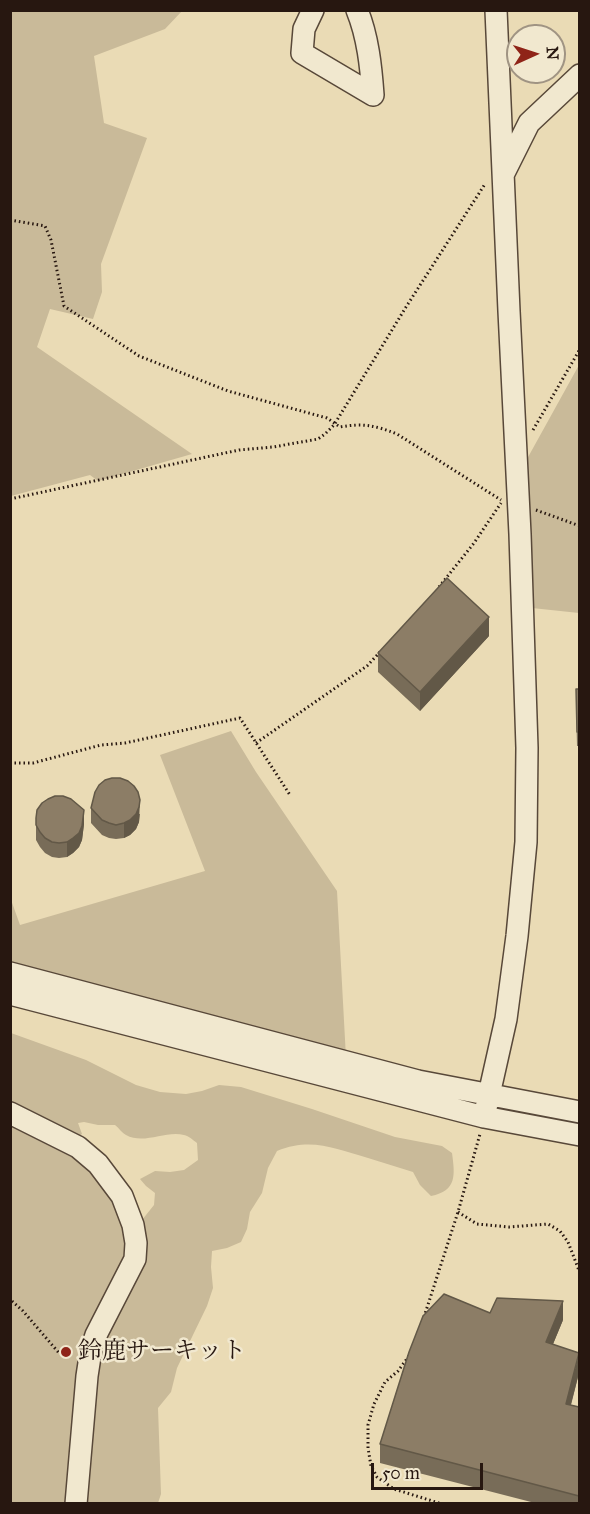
<!DOCTYPE html>
<html>
<head>
<meta charset="utf-8">
<style>
  body { margin:0 }
  #map { position:relative; width:590px; height:1514px; overflow:hidden; background:#eadbb5; font-family:"IM FELL Great Primer",serif }
  canvas { display:block }
  .frame { position:absolute; inset:0; border:12px solid #271710; pointer-events:none }
  .north { position:absolute; left:506px; top:24px; width:60px; height:60px; box-sizing:border-box; background:#f1e8cf; border:2px solid #a09483; border-radius:50%; rotate:87deg; font-size:16px; font-weight:700; line-height:24px; text-align:center; color:#271710 }
  .north::after { content:''; display:block; margin:auto; width:21px; height:27px; background:#8f2418; clip-path:polygon(50% 0,100% 100%,50% 72%,0 100%) }
  .scale { position:absolute; left:371px; top:1463px; width:112px; height:27px; box-sizing:border-box; border:3px solid #271710; border-top:0; padding-left:8px; font-size:18px; line-height:21px; white-space:nowrap; color:#271710; -webkit-text-stroke:4px #f1e8cf; paint-order:stroke }
</style>
</head>
<body>
<div id="map">
<canvas width="590" height="1514"></canvas>
<div class="frame"></div>
<div class="north">N</div>
<div class="scale">50 m</div>
</div>
<script>
const c = document.querySelector('canvas').getContext('2d');
c.lineJoin = 'round';
function fill(path, color) { c.fillStyle = color; c.fill(path, 'evenodd'); }
function trace(path, color, width, dash) { c.strokeStyle = color; c.lineWidth = width; c.lineCap = dash ? 'butt' : 'round'; c.setLineDash(dash || []); c.stroke(path); }
function write(font, color, halo, rows, align = 'center') {
  c.font = font + ' "IM FELL Great Primer","Noto Serif JP",serif'; c.lineWidth = 5; c.setLineDash([]); c.textBaseline = 'middle'; c.strokeStyle = halo; c.fillStyle = color; for (const [text, x, y, turn = 0] of rows) {
    c.save(); c.translate(x, y); c.rotate((+turn || 0) * Math.PI / 180); c.textAlign = isNaN(turn) ? turn : align; if (halo) c.strokeText(text, 0, 0); c.fillText(text, 0, 0); c.restore();
  }
}
const green = new Path2D(`
  M 11,10 L 182,11 L 165,29 L 94,56 L 104,123 L 147,138 L 101,264 L 102,292 L 93,319 L 50,309 L 37,347 L 192,454 L 98,481 L 90,475 L 11,496 Z
  M 579,365 L 579,613 L 532,608 L 527,459 Z
  M 231,731 L 256,772 L 337,891 L 346,1058 L 11,963 L 10,897 L 20,925 L 205,871 L 160,755 Z
  M 11,1033 L 86,1060 L 136,1085 L 160,1092 L 186,1094 L 202,1091 L 219,1085 L 241,1087 L 312,1109 L 395,1137 L 442,1146 L 452,1153 C 455,1175 457,1191 431,1196 L 420,1185 L 413,1172 C 398,1167 383,1163 368,1158 C 335,1149 312,1137 277,1151 L 268,1168 L 262,1193 L 250,1212 L 247,1229 L 241,1242 L 227,1248 L 212,1251 L 211,1267 L 213,1288 L 207,1306 L 177,1368 L 171,1392 L 158,1408 L 161,1494 L 158,1503 L 86,1503 L 90,1475 L 84,1503 L 11,1503 ZM 84,1122 L 98,1125 L 115,1125 C 119,1128 122,1133 126,1135 C 144,1145 166,1130 184,1135 C 189,1136 193,1140 197,1143 L 198,1160 L 184,1170 L 170,1172 L 155,1171 L 140,1179 L 146,1186 L 155,1193 L 154,1205 L 142,1220 L 132,1191 L 91,1148 L 74,1139 L 82,1134 L 78,1123 Z`);
const path = new Path2D(`
  M 10,220 L 45,226 L 51,240 L 64,306 L 139,356 L 228,391 L 327,418 L 340,427 C 363,423 374,425 397,434 L 501,500
  M 533,430 L 580,349
  M 10,499 L 239,450 L 273,447 L 318,439 L 325,434 L 334,425 L 406,307 L 485,184
  M 536,510 L 580,526
  M 439,587 L 474,543 L 501,503
  M 256,743 L 367,666 L 380,652
  M 10,763 L 33,763 L 101,745 L 125,743 L 240,718 L 290,795
  M 458,1212 L 477,1224 L 509,1227 L 548,1224 L 560,1231 L 568,1242 L 580,1273
  M 10,1297 L 12,1301 L 23,1311 L 59,1353 L 73,1352
  M 424,1317 L 458,1212 L 480,1134
  M 409,1356 L 398,1371 L 385,1382 L 374,1404 L 368,1425 L 368,1448 L 371,1466 L 377,1477 L 394,1489 L 442,1504`);
const minor = new Path2D(`
  M 313,10 L 304,29 L 302,53 L 373,95
  M 357,10 C 368,37 371,67 373,95
  M 504,173 L 529,123 L 580,75
  M 10,973 L 418,1081 L 580,1112
  M 10,994 L 484,1117 L 580,1135
  M 10,1113 L 78,1147 L 98,1164 L 122,1196 L 133,1225 L 136,1243 L 135,1259 L 96,1335 L 91,1350 L 87,1376 L 76,1504
  M 484,1117 L 506,1019 L 517,936 L 526,842 L 527,748 L 520,534 L 509,311 L 496,10`);
const wall = new Path2D(`
  M 489,636 L 420,711 L 378,672 L 378,653 Z
  M 579,689 L 579,746 L 577,746 L 576,704 Z
  M 91,808 L 140,814 L 139,822 L 136,829 L 130,835 L 124,838 L 116,839 L 109,838 L 102,835 L 91,823 Z
  M 36,818 L 84,824 L 82,840 L 79,847 L 73,853 L 67,857 L 59,858 L 52,857 L 45,853 L 40,847 L 36,840 Z
  M 563,1320 L 553,1344 L 579,1373 L 571,1405 L 579,1407 L 579,1503 L 535,1503 L 380,1463 L 380,1444 Z`);
const shadedWall = new Path2D(`
  M 489,617 L 489,636 L 420,711 L 420,692 Z
  M 140,800 L 139,822 L 136,829 L 130,835 L 124,838 L 124,823 Z
  M 84,810 L 84,824 L 82,840 L 79,847 L 73,853 L 67,857 L 67,842 Z
  M 563,1301 L 563,1320 L 546,1361 L 546,1342 Z
  M 579,1354 L 579,1373 L 566,1423 L 566,1404 Z`);
const building = new Path2D(`
  M 447,578 L 489,617 L 420,692 L 378,653 Z
  M 576,689 L 579,689 L 579,732 L 577,732 Z
  M 112,778 L 120,778 L 128,781 L 134,786 L 138,792 L 140,800 L 139,807 L 136,814 L 130,820 L 124,823 L 116,825 L 109,823 L 102,820 L 91,808 L 95,792 L 99,785 L 105,780 Z
  M 55,796 L 63,796 L 71,799 L 84,810 L 82,826 L 79,833 L 73,838 L 67,842 L 59,843 L 52,842 L 45,838 L 40,832 L 36,825 L 36,818 L 37,810 L 42,803 L 48,799 Z
  M 444,1294 L 490,1313 L 497,1298 L 563,1301 L 546,1342 L 579,1353 L 566,1404 L 579,1407 L 579,1496 L 380,1444 L 409,1352 L 423,1316 Z`);
const markers = [
  [66,1352,6,"#8f2418"]
];
const poiNames = [
  ["鈴鹿サーキット",78,1352]
];
fill(green, '#c9ba99');
trace(minor, '#584839', 24);
trace(path, '#271710', 3, [1.5, 3]);
trace(minor, '#f1e8cf', 21);
fill(wall, '#786c58');
fill(shadedWall, '#625847');
fill(building, '#8c7d66');
trace(building, '#625847', 1.5);
for (const [x, y, r, color] of markers) { const dot = new Path2D(); dot.arc(x, y, r, 0, 2 * Math.PI); c.fillStyle = color; c.fill(dot); trace(dot, '#f1e8cf', 2); }
write('24px', '#271710', '#f1e8cf', poiNames, 'left');
</script>
</body>
</html>
